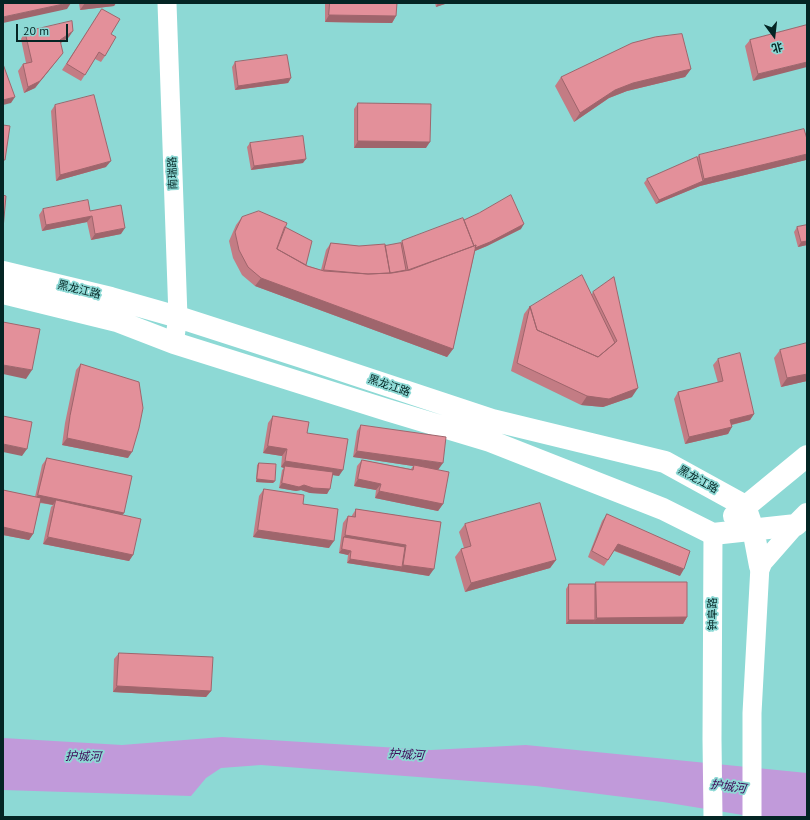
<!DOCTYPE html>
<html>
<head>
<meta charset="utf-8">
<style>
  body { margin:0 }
  #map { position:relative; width:810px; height:820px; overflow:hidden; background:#8dd9d5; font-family:"PT Sans","Noto Sans SC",sans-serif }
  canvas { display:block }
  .frame { position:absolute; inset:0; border:4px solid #042524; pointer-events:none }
  .north { position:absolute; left:754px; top:16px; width:40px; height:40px; -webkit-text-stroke:3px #8dd9d5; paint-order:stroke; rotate:165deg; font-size:11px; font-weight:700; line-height:16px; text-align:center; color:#042524 }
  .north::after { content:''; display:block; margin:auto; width:14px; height:18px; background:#042524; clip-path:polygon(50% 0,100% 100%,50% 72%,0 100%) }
  .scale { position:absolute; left:16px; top:24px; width:52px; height:18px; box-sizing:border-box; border:2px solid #042524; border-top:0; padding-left:5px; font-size:12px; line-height:14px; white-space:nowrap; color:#042524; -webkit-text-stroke:3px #8dd9d5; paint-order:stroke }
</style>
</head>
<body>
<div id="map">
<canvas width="810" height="820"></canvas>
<div class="frame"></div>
<div class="north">北</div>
<div class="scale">20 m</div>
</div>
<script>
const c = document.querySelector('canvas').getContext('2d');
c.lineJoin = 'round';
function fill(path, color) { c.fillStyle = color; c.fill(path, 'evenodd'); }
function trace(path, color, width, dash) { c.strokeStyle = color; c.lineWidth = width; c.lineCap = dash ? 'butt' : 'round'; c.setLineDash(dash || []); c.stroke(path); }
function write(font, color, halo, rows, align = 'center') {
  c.font = font + ' "PT Sans","Noto Sans SC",sans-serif'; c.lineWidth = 3.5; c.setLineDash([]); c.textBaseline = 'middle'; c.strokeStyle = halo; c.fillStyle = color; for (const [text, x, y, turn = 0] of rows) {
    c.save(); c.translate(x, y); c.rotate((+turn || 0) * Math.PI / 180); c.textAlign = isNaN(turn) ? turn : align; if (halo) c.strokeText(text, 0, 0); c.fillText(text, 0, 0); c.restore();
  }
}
const water = new Path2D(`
  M 222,737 L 431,750 L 526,745 L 807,773 L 807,817 L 755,817 L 663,802 L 536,786 L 261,765 L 221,768 L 206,778 L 191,796 L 3,790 L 3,738 L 122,745 Z`);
const minor = new Path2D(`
  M 167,3 L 178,317 L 174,343
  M 713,534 L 712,739 L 713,817
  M 752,817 L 752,713 L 760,566 L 796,525`);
const major = new Path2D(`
  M 3,272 L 111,298 L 178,317 L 302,357 L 492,420 L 665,462 L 745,506 L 753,529 L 760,566
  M 3,293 L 117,321 L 174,343 L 387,410 L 490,441 L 663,509 L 713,534 L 796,525 L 807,514
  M 734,516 L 807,456`);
const wall = new Path2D(`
  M 79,3 L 116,3 L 114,6 L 80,10 Z
  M 325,3 L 397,3 L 396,16 L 392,23 L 325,22 Z
  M 435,3 L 448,3 L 436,7 Z
  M 102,9 L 111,34 L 105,56 L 101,62 L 95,59 L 81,81 L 62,70 Z
  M 807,25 L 753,81 L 745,46 L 750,40 Z
  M 25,32 L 69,37 L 61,43 L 58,59 L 35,88 L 24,93 L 18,71 L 23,64 L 26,63 L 21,39 Z
  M 235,62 L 291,78 L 288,83 L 235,90 L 232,67 Z
  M 691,69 L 685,77 L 627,91 L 609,98 L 574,122 L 555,86 L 561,77 Z
  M 358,103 L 426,148 L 354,148 L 354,109 Z
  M 55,105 L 106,167 L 56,181 L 51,111 Z
  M 250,143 L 303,163 L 251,170 L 247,147 Z
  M 699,155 L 806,160 L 700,186 L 656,204 L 644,183 L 647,179 L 697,157 Z
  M 43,209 L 90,211 L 121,234 L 91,240 L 87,222 L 42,231 L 39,215 Z
  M 242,217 L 285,227 L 306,265 L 321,270 L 326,250 L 331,243 L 359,246 L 385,246 L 401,243 L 402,241 L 464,220 L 521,229 L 487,246 L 475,251 L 453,349 L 447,357 L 255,286 L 242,275 L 233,258 L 229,241 L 236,225 Z
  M 807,225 L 807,245 L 798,247 L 794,232 L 797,227 Z
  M 614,277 L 632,397 L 603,407 L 581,405 L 511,371 L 524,314 L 530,306 L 530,307 L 592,294 L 593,292 Z
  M 780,350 L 807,381 L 781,387 L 774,358 Z
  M 718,359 L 754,414 L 750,420 L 732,425 L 728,434 L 685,444 L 674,399 L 678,392 L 718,383 L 713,365 Z
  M 81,364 L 128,458 L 62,445 L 65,423 L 76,370 Z
  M 273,416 L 307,433 L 339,476 L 333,475 L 327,494 L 310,493 L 301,490 L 296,491 L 279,488 L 282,470 L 284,468 L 281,467 L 282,456 L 263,453 L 268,423 Z
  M 361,425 L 438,470 L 443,504 L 438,511 L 375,498 L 376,490 L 354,486 L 357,466 L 362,460 L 411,469 L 413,466 L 353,457 L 357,431 Z
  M 47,458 L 124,513 L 122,515 L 133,555 L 129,561 L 43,544 L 51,507 L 53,505 L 40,503 L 33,534 L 29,540 L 3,535 L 3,490 L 35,497 L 42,465 Z
  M 259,463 L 275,481 L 273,483 L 256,482 L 257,465 Z
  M 264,489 L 303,504 L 329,548 L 253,537 L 259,496 Z
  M 356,509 L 441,522 L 429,576 L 347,563 L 348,555 L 339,553 L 343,523 L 348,516 L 351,517 Z
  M 607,514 L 680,576 L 614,551 L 604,566 L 588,557 L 602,521 Z
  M 465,524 L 556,560 L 550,568 L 465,592 L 455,557 L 461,549 L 464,548 L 459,532 Z
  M 596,582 L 687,617 L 683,624 L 566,624 L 566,589 L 569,584 L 595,584 Z
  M 119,653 L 211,691 L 206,697 L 113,692 L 114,659 Z`);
const shadedWall = new Path2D(`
  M 68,3 L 71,3 L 67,9 L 3,23 L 3,17 Z
  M 85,3 L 116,3 L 114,6 L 80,10 Z
  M 438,3 L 448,3 L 436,7 Z
  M 329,15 L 396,16 L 392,23 L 325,22 Z
  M 73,31 L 69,37 L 56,46 L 60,40 Z
  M 63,53 L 35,88 L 24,93 L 28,87 Z
  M 807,62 L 807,67 L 753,81 L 758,74 Z
  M 691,69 L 685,77 L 627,91 L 609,98 L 574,122 L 580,113 L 615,90 L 633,83 Z
  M 291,78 L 288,83 L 235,90 L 238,86 Z
  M 15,97 L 11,103 L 3,105 L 3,100 Z
  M 358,141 L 430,142 L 426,148 L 354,148 Z
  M 807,154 L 807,158 L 806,160 L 700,186 L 704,179 Z
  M 306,159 L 303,163 L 251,170 L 254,166 Z
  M 111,161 L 106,167 L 56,181 L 60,175 Z
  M 703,181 L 700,186 L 656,204 L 659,200 Z
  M 92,216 L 87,222 L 42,231 L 46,225 Z
  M 524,224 L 521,229 L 487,246 L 470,253 L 475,247 Z
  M 125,228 L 121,234 L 91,240 L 95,234 Z
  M 807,241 L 807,245 L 798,247 L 801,242 Z
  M 261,278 L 453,349 L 447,357 L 255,286 Z
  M 3,365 L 32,370 L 26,379 L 3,374 Z
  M 807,374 L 807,381 L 781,387 L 787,378 Z
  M 638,388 L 632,397 L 603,407 L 581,405 L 587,396 Z
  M 754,414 L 750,420 L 726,426 L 730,420 Z
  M 732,427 L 728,434 L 685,444 L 689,437 Z
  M 67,438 L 132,452 L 128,458 L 62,445 Z
  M 3,444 L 27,449 L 22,456 L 3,452 Z
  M 268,446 L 287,449 L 282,456 L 263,453 Z
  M 357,451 L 443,463 L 438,470 L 414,465 L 413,466 L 353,457 Z
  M 285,461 L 343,470 L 339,476 L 285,468 L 285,466 L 284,468 L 281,467 Z
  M 257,479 L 275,481 L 273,483 L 256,482 Z
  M 358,479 L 381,484 L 376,490 L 354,486 Z
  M 282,483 L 304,485 L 330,489 L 327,494 L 310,493 L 301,490 L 296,491 L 279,488 Z
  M 379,491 L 443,504 L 438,511 L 375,498 Z
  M 38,495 L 124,513 L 119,519 L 56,500 L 53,505 L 34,501 Z
  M 3,527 L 33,534 L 29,540 L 3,535 Z
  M 258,530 L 334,541 L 329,548 L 253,537 Z
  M 345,535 L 406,545 L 402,551 L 344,537 Z
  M 48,537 L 133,555 L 129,561 L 43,544 Z
  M 618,544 L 684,569 L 680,576 L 613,550 Z
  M 342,549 L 351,551 L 348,555 L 339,553 Z
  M 350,559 L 402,567 L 399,571 L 347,563 Z
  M 556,560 L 550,568 L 465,592 L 471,583 Z
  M 403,565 L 434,569 L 429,576 L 399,571 Z
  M 687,617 L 683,624 L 592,624 L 597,618 Z
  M 569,620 L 595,620 L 592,624 L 566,624 Z
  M 117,686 L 211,691 L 206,697 L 113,692 Z`);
const building = new Path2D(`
  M 3,3 L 68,3 L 3,17 Z
  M 330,3 L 397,3 L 396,16 L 329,15 Z
  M 102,9 L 120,19 L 111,34 L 116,37 L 105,56 L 99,52 L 85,75 L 67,64 Z
  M 72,21 L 73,31 L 60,40 L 63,53 L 40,81 L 28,87 L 23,64 L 32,62 L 25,32 Z
  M 807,25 L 807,62 L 758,74 L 750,40 Z
  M 682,34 L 691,69 L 633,83 L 615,90 L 580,113 L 561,77 L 632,43 L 655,37 Z
  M 287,55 L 291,78 L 238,86 L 235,62 Z
  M 3,64 L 15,97 L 3,100 Z
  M 94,95 L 111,161 L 60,175 L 55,105 Z
  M 358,103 L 431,104 L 430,142 L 358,141 Z
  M 3,125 L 10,126 L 5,160 L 3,160 Z
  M 804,129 L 807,139 L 807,154 L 704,179 L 699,155 Z
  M 303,136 L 306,159 L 254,166 L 250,143 Z
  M 697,157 L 703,181 L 659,200 L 647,179 Z
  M 3,195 L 6,196 L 3,229 Z
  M 511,195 L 524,224 L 490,242 L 475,248 L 476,245 L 474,246 L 464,220 L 479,213 Z
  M 88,200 L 90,211 L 121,205 L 125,228 L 95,234 L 92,216 L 46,225 L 43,209 Z
  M 259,211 L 287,223 L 277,249 L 307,266 L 324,271 L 368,274 L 392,273 L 410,270 L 476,245 L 453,349 L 261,278 L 248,267 L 239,250 L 235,232 L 242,217 Z
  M 463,218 L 474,246 L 408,270 L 402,241 Z
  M 807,225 L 807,241 L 801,242 L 797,227 Z
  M 285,227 L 312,241 L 306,265 L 277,249 Z
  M 331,243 L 359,246 L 385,244 L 390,273 L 368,274 L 324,270 Z
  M 401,243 L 406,270 L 390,273 L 385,246 Z
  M 582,275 L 615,343 L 598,357 L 537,330 L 530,307 Z
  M 614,277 L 638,388 L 609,399 L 587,396 L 517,363 L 530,306 L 537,330 L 598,357 L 617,341 L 593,292 Z
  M 3,322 L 40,329 L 32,370 L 3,365 Z
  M 807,343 L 807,374 L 787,378 L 780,350 Z
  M 740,353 L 754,414 L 730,420 L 732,427 L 689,437 L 678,392 L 723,381 L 718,359 Z
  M 81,364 L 139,382 L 143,408 L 139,428 L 132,452 L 67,438 L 70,416 Z
  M 3,416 L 32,422 L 27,449 L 3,444 Z
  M 273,416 L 309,422 L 307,433 L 348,439 L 343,470 L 285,461 L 287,449 L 268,446 Z
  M 361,425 L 446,437 L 443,463 L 357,451 Z
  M 47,458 L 132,476 L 124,513 L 38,495 Z
  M 362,460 L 413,470 L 414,465 L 449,472 L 443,504 L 379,491 L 381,484 L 358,479 Z
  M 259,463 L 276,464 L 275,481 L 257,479 Z
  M 285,466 L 333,472 L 330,489 L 313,488 L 304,485 L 299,487 L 282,483 Z
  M 264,489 L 304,495 L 303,504 L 338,509 L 334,541 L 258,530 Z
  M 3,490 L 41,498 L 33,534 L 3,527 Z
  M 56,500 L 141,519 L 133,555 L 48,537 Z
  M 540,503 L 556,560 L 471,583 L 461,549 L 471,546 L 465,524 Z
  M 356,509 L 441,522 L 434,569 L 403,565 L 406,545 L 345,535 L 348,516 L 355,517 Z
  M 607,514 L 690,551 L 684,569 L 618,544 L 608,560 L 592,551 Z
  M 344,537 L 405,547 L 402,567 L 350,559 L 351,551 L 342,549 Z
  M 596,582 L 687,582 L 687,617 L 597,618 Z
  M 569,584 L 595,584 L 595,620 L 569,620 Z
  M 119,653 L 213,657 L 211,691 L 117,686 Z`);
const streetNames = [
  ["南瑞路",173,173,-92],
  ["黑龙江路",79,290,14],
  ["黑龙江路",389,386,19],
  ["黑龙江路",698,480,29],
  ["钟阜路",713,614,-90]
];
const waterNames = [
  ["护城河",406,755,4],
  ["护城河",83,757,1],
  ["护城河",728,787,8]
];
fill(water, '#c19ada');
trace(minor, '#fff', 19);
trace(major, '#fff', 22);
fill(wall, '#c37c84');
fill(shadedWall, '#9f656c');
fill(building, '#e3909a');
trace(building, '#9f656c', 1);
write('11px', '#042524', '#8dd9d5', streetNames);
write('italic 12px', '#3e0756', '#8dd9d5', waterNames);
</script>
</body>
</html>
